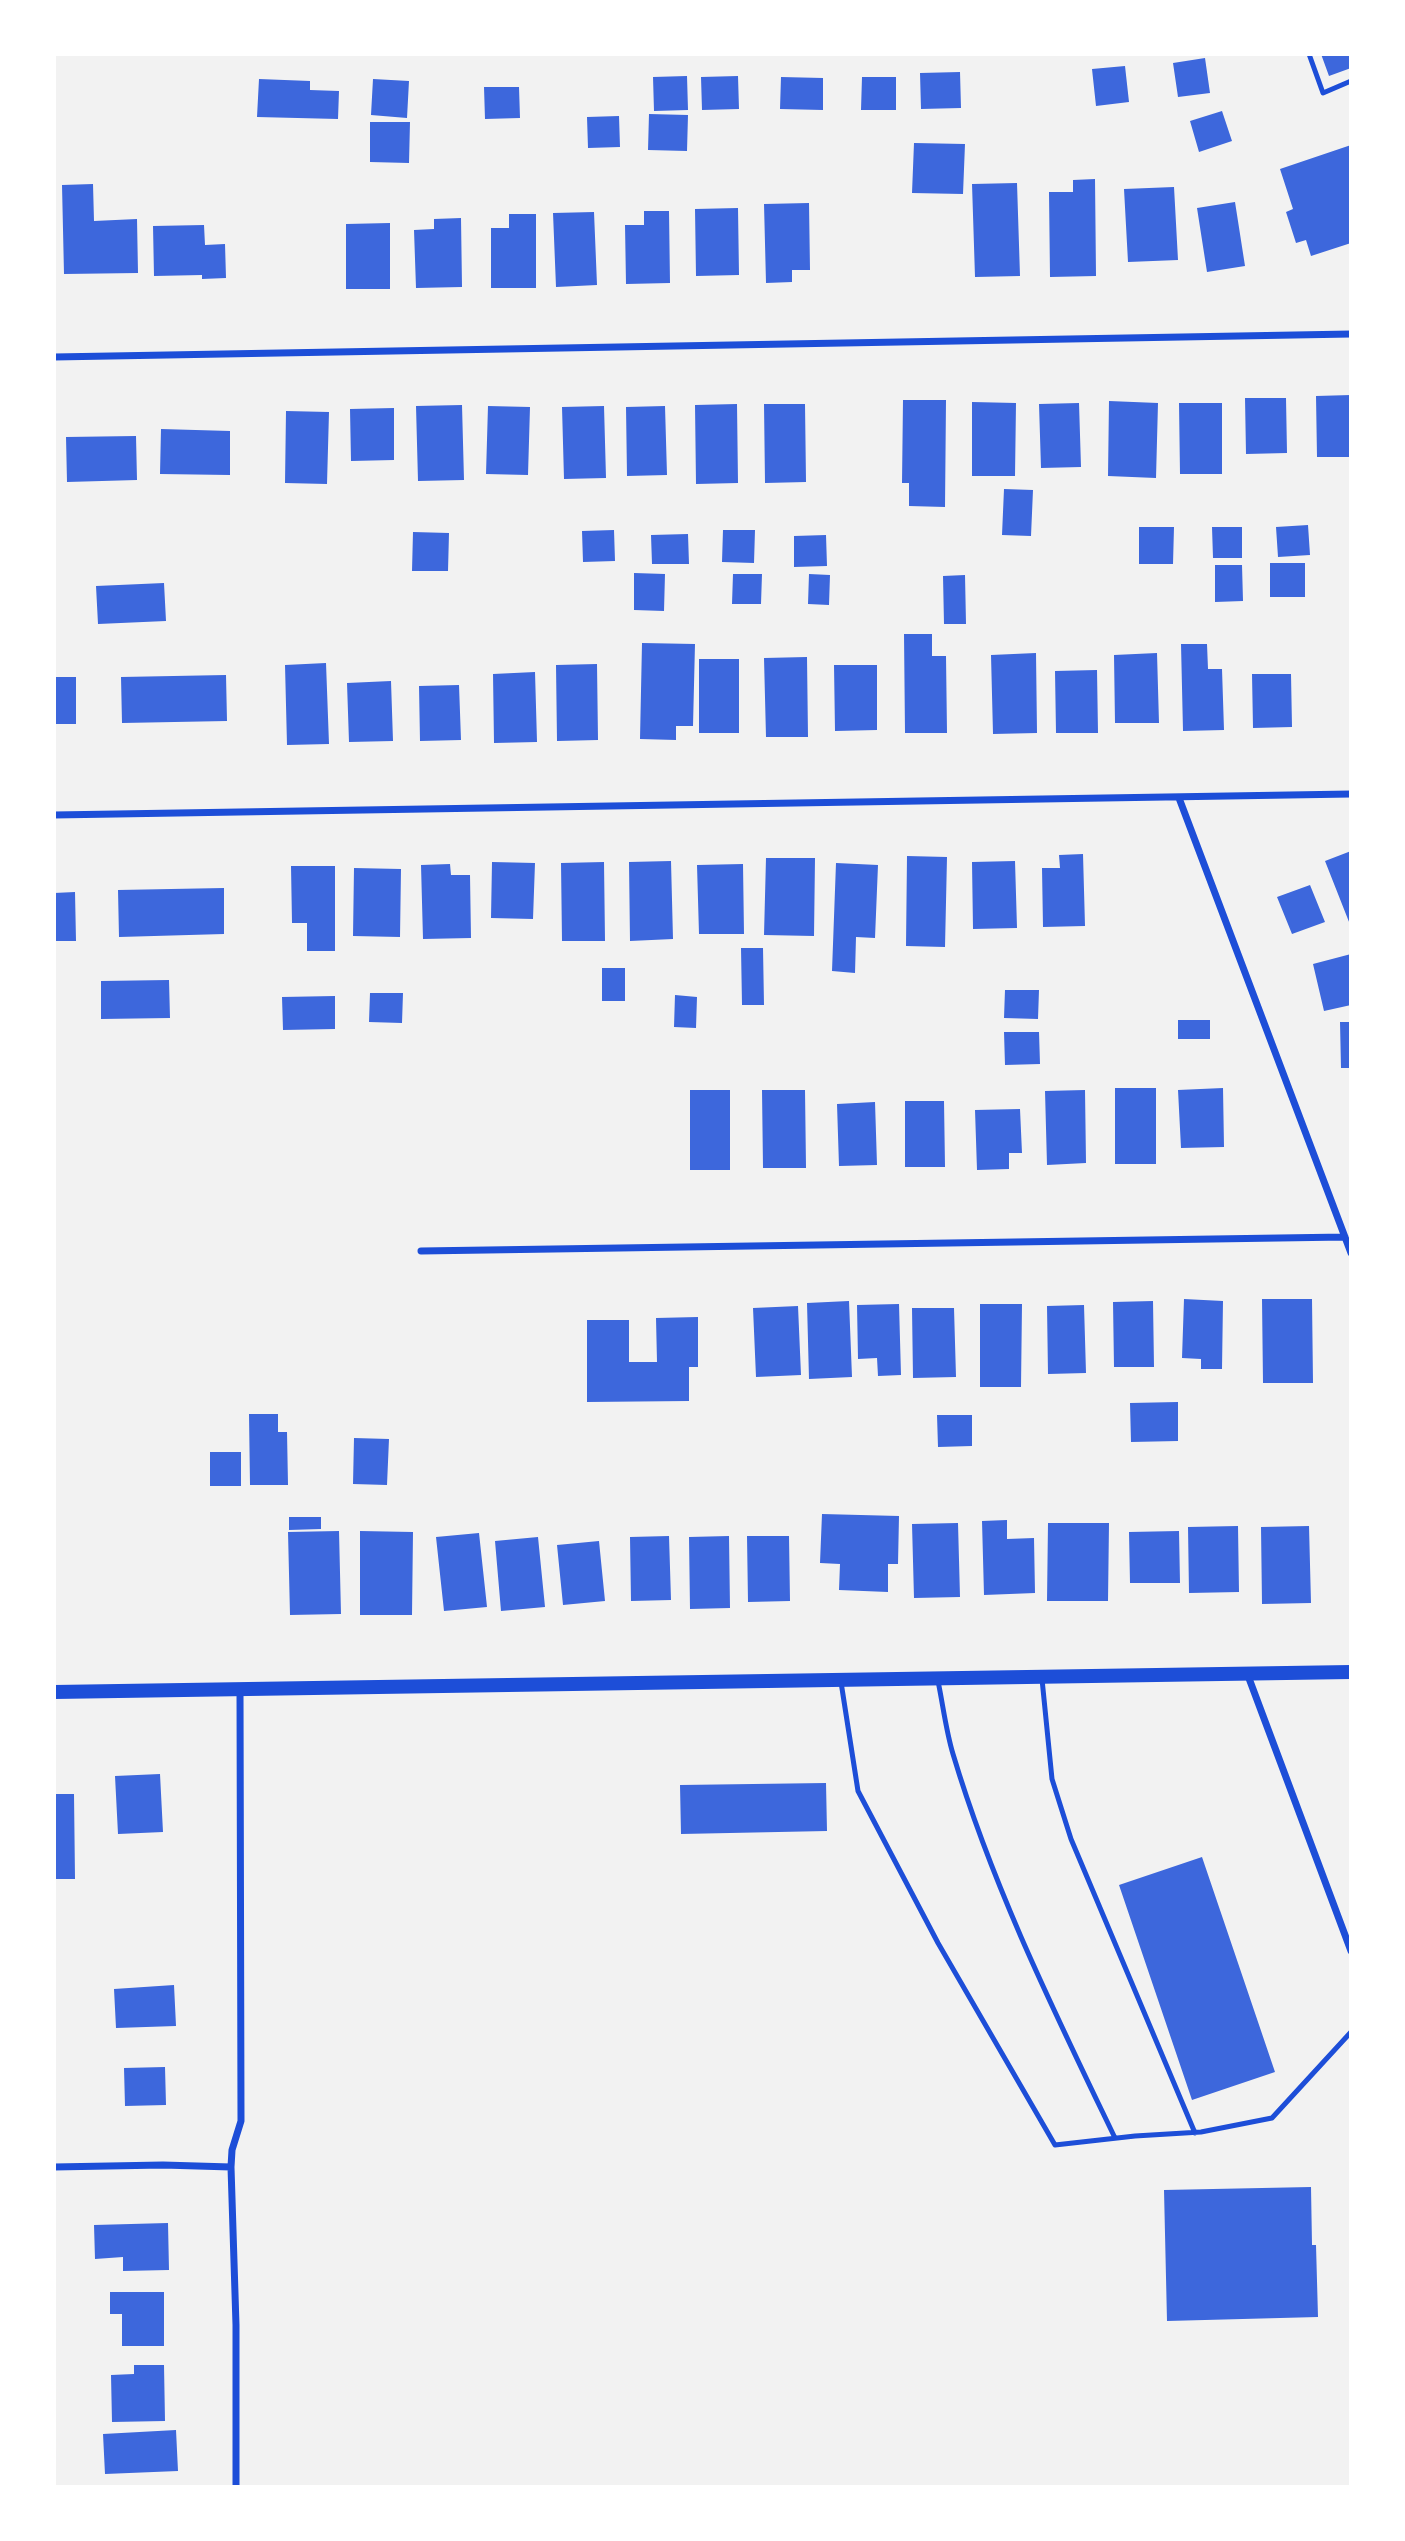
<!DOCTYPE html>
<html>
<head>
<meta charset="utf-8">
<style>
  body { margin:0 }
  #map { position:relative; width:1405px; height:2541px; overflow:hidden; background:#f2f2f2; font-family:"PT Sans Narrow",sans-serif }
  canvas { display:block }
  .frame { position:absolute; inset:0; border:56px solid #fff; pointer-events:none }
</style>
</head>
<body>
<div id="map">
<canvas width="1405" height="2541"></canvas>
<div class="frame"></div>
</div>
<script>
const c = document.querySelector('canvas').getContext('2d');
c.lineJoin = 'round';
function fill(path, color) { c.fillStyle = color; c.fill(path, 'evenodd'); }
function trace(path, color, width, dash) { c.strokeStyle = color; c.lineWidth = width; c.lineCap = dash ? 'butt' : 'round'; c.setLineDash(dash || []); c.stroke(path); }
const building = new Path2D(`
  M 1321,54 L 1351,54 L 1351,68 L 1329,76 Z
  M 1205,58 L 1210,93 L 1178,97 L 1173,63 Z
  M 1125,66 L 1129,102 L 1096,106 L 1092,69 Z
  M 960,72 L 961,108 L 921,109 L 920,73 Z
  M 687,76 L 688,110 L 654,111 L 653,77 Z
  M 738,76 L 739,109 L 702,110 L 701,77 Z
  M 781,77 L 823,78 L 823,110 L 780,109 Z
  M 862,77 L 896,77 L 896,110 L 861,110 Z
  M 259,79 L 310,81 L 310,90 L 339,91 L 338,119 L 257,117 Z
  M 373,79 L 409,81 L 407,118 L 371,115 Z
  M 484,87 L 519,87 L 520,118 L 485,119 Z
  M 1222,111 L 1232,141 L 1199,152 L 1190,121 Z
  M 649,114 L 688,115 L 687,151 L 648,150 Z
  M 619,116 L 620,147 L 588,148 L 587,117 Z
  M 370,122 L 410,122 L 409,163 L 370,162 Z
  M 914,143 L 965,144 L 963,194 L 912,193 Z
  M 1351,145 L 1351,243 L 1311,256 L 1306,240 L 1296,243 L 1286,212 L 1293,209 L 1280,169 Z
  M 1095,179 L 1096,276 L 1050,277 L 1049,192 L 1073,192 L 1073,180 Z
  M 1017,183 L 1020,276 L 975,277 L 972,184 Z
  M 93,184 L 94,221 L 137,219 L 138,273 L 64,274 L 62,185 Z
  M 1174,187 L 1178,260 L 1128,262 L 1124,189 Z
  M 1235,202 L 1245,266 L 1207,272 L 1197,208 Z
  M 809,203 L 810,270 L 792,270 L 792,282 L 766,283 L 764,204 Z
  M 738,208 L 739,275 L 696,276 L 695,209 Z
  M 644,211 L 669,211 L 670,283 L 626,284 L 625,225 L 644,225 Z
  M 594,212 L 597,285 L 556,287 L 553,213 Z
  M 509,214 L 536,214 L 536,288 L 491,288 L 491,228 L 509,228 Z
  M 461,218 L 462,287 L 416,288 L 414,230 L 434,229 L 434,219 Z
  M 390,223 L 390,289 L 346,289 L 346,224 Z
  M 204,225 L 205,245 L 225,244 L 226,278 L 202,279 L 202,275 L 154,276 L 153,226 Z
  M 1351,395 L 1351,457 L 1317,457 L 1316,396 Z
  M 1245,398 L 1286,398 L 1287,453 L 1246,454 Z
  M 903,400 L 946,400 L 945,507 L 909,506 L 909,483 L 902,483 Z
  M 1109,401 L 1158,403 L 1156,478 L 1108,476 Z
  M 972,402 L 1016,403 L 1015,476 L 972,476 Z
  M 1079,403 L 1081,467 L 1041,468 L 1039,404 Z
  M 1179,403 L 1222,403 L 1222,474 L 1180,474 Z
  M 737,404 L 738,483 L 696,484 L 695,405 Z
  M 764,404 L 805,404 L 806,482 L 765,483 Z
  M 462,405 L 464,480 L 418,481 L 416,406 Z
  M 488,406 L 530,407 L 528,475 L 486,474 Z
  M 604,406 L 606,478 L 564,479 L 562,407 Z
  M 665,406 L 667,475 L 627,476 L 626,407 Z
  M 394,408 L 394,460 L 351,461 L 350,409 Z
  M 286,411 L 329,412 L 327,484 L 285,483 Z
  M 161,429 L 230,431 L 230,475 L 160,474 Z
  M 136,436 L 137,480 L 67,482 L 66,437 Z
  M 1004,489 L 1033,490 L 1031,536 L 1002,535 Z
  M 1308,525 L 1310,555 L 1278,557 L 1276,527 Z
  M 1139,527 L 1174,527 L 1173,564 L 1139,564 Z
  M 1212,527 L 1242,527 L 1242,558 L 1213,558 Z
  M 614,530 L 615,561 L 583,562 L 582,531 Z
  M 723,530 L 755,530 L 754,563 L 722,562 Z
  M 413,532 L 449,533 L 448,571 L 412,571 Z
  M 688,534 L 689,564 L 652,564 L 651,535 Z
  M 826,535 L 827,566 L 794,567 L 794,536 Z
  M 1270,563 L 1305,563 L 1305,597 L 1270,597 Z
  M 1215,565 L 1242,565 L 1243,601 L 1215,602 Z
  M 634,573 L 665,574 L 664,611 L 634,610 Z
  M 733,574 L 762,574 L 761,604 L 732,604 Z
  M 809,574 L 830,575 L 829,605 L 808,604 Z
  M 965,575 L 966,624 L 944,624 L 943,576 Z
  M 164,583 L 166,621 L 98,624 L 96,586 Z
  M 904,634 L 932,634 L 932,656 L 946,656 L 947,733 L 905,733 Z
  M 642,643 L 695,644 L 693,726 L 676,726 L 676,740 L 640,739 Z
  M 1181,644 L 1207,644 L 1208,669 L 1222,669 L 1224,730 L 1183,731 Z
  M 1036,653 L 1037,733 L 993,734 L 991,655 Z
  M 1157,653 L 1159,723 L 1115,723 L 1114,655 Z
  M 807,657 L 808,737 L 766,737 L 764,658 Z
  M 699,659 L 739,659 L 739,733 L 699,733 Z
  M 326,663 L 329,744 L 287,745 L 285,665 Z
  M 597,664 L 598,740 L 557,741 L 556,665 Z
  M 834,665 L 877,665 L 877,730 L 835,731 Z
  M 1097,670 L 1098,733 L 1056,733 L 1055,671 Z
  M 535,672 L 537,742 L 494,743 L 493,674 Z
  M 1252,674 L 1291,674 L 1292,727 L 1253,728 Z
  M 226,675 L 227,721 L 122,723 L 121,677 Z
  M 54,677 L 76,677 L 76,724 L 54,724 Z
  M 391,681 L 393,741 L 349,742 L 347,683 Z
  M 459,685 L 461,740 L 420,741 L 419,686 Z
  M 1351,851 L 1351,927 L 1325,861 Z
  M 1083,854 L 1085,926 L 1043,927 L 1042,868 L 1060,868 L 1059,855 Z
  M 907,856 L 947,857 L 945,947 L 906,946 Z
  M 766,858 L 815,858 L 814,936 L 764,935 Z
  M 671,861 L 673,939 L 630,941 L 629,862 Z
  M 1015,861 L 1017,928 L 973,929 L 972,862 Z
  M 492,862 L 535,863 L 533,919 L 491,918 Z
  M 604,862 L 605,941 L 562,941 L 561,863 Z
  M 836,863 L 878,865 L 875,938 L 856,937 L 855,973 L 832,971 Z
  M 450,864 L 451,875 L 470,875 L 471,938 L 423,939 L 421,865 Z
  M 743,864 L 744,934 L 699,934 L 697,865 Z
  M 291,866 L 335,866 L 335,951 L 307,951 L 307,923 L 292,923 Z
  M 354,868 L 401,869 L 400,937 L 353,936 Z
  M 1310,885 L 1325,922 L 1292,934 L 1277,897 Z
  M 224,888 L 224,934 L 119,937 L 118,890 Z
  M 75,892 L 76,941 L 54,941 L 54,893 Z
  M 741,948 L 763,948 L 764,1005 L 742,1005 Z
  M 1351,954 L 1351,1005 L 1324,1011 L 1313,964 Z
  M 602,968 L 625,968 L 625,1001 L 602,1001 Z
  M 169,980 L 170,1018 L 101,1019 L 101,981 Z
  M 1005,990 L 1039,990 L 1038,1019 L 1004,1018 Z
  M 370,993 L 403,993 L 402,1023 L 369,1022 Z
  M 675,995 L 697,997 L 696,1028 L 674,1027 Z
  M 335,996 L 335,1029 L 283,1030 L 282,997 Z
  M 1178,1020 L 1210,1020 L 1210,1039 L 1178,1039 Z
  M 1340,1022 L 1351,1022 L 1351,1068 L 1341,1068 Z
  M 1004,1032 L 1039,1032 L 1040,1064 L 1005,1065 Z
  M 1115,1088 L 1156,1088 L 1156,1164 L 1115,1164 Z
  M 1223,1088 L 1224,1147 L 1181,1148 L 1178,1090 Z
  M 690,1090 L 730,1090 L 730,1170 L 690,1170 Z
  M 762,1090 L 805,1090 L 806,1168 L 763,1168 Z
  M 1085,1090 L 1086,1163 L 1047,1165 L 1045,1091 Z
  M 905,1101 L 944,1101 L 945,1167 L 905,1167 Z
  M 875,1102 L 877,1165 L 839,1166 L 837,1104 Z
  M 1020,1109 L 1022,1153 L 1009,1153 L 1009,1169 L 977,1170 L 975,1110 Z
  M 1184,1299 L 1223,1301 L 1222,1369 L 1201,1369 L 1201,1359 L 1182,1358 Z
  M 1262,1299 L 1312,1299 L 1313,1383 L 1263,1383 Z
  M 849,1301 L 852,1377 L 809,1379 L 807,1303 Z
  M 1153,1301 L 1154,1367 L 1114,1367 L 1113,1302 Z
  M 899,1304 L 901,1375 L 878,1376 L 877,1358 L 858,1359 L 857,1305 Z
  M 980,1304 L 1022,1304 L 1021,1387 L 980,1387 Z
  M 1084,1305 L 1086,1373 L 1048,1374 L 1047,1306 Z
  M 798,1306 L 801,1375 L 756,1377 L 753,1308 Z
  M 912,1308 L 954,1308 L 956,1377 L 913,1378 Z
  M 698,1317 L 698,1367 L 689,1367 L 689,1401 L 587,1402 L 587,1320 L 629,1320 L 629,1362 L 657,1362 L 656,1318 Z
  M 1178,1402 L 1178,1441 L 1131,1442 L 1130,1403 Z
  M 249,1414 L 278,1414 L 278,1432 L 287,1432 L 288,1485 L 250,1485 Z
  M 937,1415 L 972,1415 L 972,1446 L 938,1447 Z
  M 354,1438 L 389,1439 L 387,1485 L 353,1484 Z
  M 210,1452 L 241,1452 L 241,1486 L 210,1486 Z
  M 822,1514 L 899,1516 L 898,1564 L 888,1564 L 888,1592 L 839,1590 L 840,1564 L 820,1563 Z
  M 289,1517 L 321,1517 L 321,1529 L 289,1530 Z
  M 1007,1520 L 1007,1539 L 1034,1538 L 1035,1593 L 984,1595 L 982,1521 Z
  M 958,1523 L 960,1597 L 914,1598 L 912,1524 Z
  M 1048,1523 L 1109,1523 L 1108,1601 L 1047,1601 Z
  M 1238,1526 L 1239,1592 L 1189,1593 L 1188,1527 Z
  M 1309,1526 L 1311,1603 L 1262,1604 L 1261,1527 Z
  M 339,1531 L 341,1614 L 290,1615 L 288,1532 Z
  M 360,1531 L 413,1532 L 412,1615 L 360,1615 Z
  M 1179,1531 L 1180,1583 L 1130,1583 L 1129,1532 Z
  M 479,1533 L 487,1607 L 444,1611 L 436,1537 Z
  M 669,1536 L 671,1600 L 631,1601 L 630,1537 Z
  M 729,1536 L 730,1608 L 690,1609 L 689,1537 Z
  M 747,1536 L 789,1536 L 790,1601 L 748,1602 Z
  M 538,1537 L 545,1607 L 501,1611 L 495,1541 Z
  M 599,1541 L 605,1601 L 563,1605 L 557,1545 Z
  M 160,1774 L 163,1832 L 118,1834 L 115,1776 Z
  M 826,1783 L 827,1831 L 681,1834 L 680,1785 Z
  M 54,1794 L 74,1794 L 75,1879 L 54,1879 Z
  M 1202,1857 L 1275,2072 L 1192,2100 L 1119,1885 Z
  M 174,1985 L 176,2026 L 116,2028 L 114,1989 Z
  M 165,2067 L 166,2105 L 125,2106 L 124,2068 Z
  M 1311,2187 L 1312,2245 L 1316,2245 L 1318,2317 L 1167,2321 L 1164,2190 Z
  M 168,2223 L 169,2270 L 123,2271 L 123,2257 L 95,2259 L 94,2225 Z
  M 110,2292 L 164,2292 L 164,2346 L 122,2346 L 122,2314 L 110,2314 Z
  M 134,2365 L 164,2365 L 165,2421 L 112,2422 L 111,2375 L 134,2374 Z
  M 176,2430 L 178,2471 L 105,2474 L 103,2434 Z`);
const service = new Path2D(`
  M 1309,54 L 1323,93 L 1351,81
  M 1042,1679 L 1052,1779 L 1071,1839 L 1195,2133
  M 938,1681 C 943,1705 946,1731 953,1754 C 993,1888 1055,2013 1115,2138
  M 841,1682 L 858,1791 L 938,1943 L 1055,2145 L 1135,2136 L 1201,2132 L 1272,2118 L 1351,2032`);
const minor = new Path2D(`
  M 54,357 L 1351,334
  M 1179,798 L 1351,1253
  M 54,815 L 1351,794
  M 421,1251 L 1345,1237
  M 1247,1673 L 1351,1951
  M 54,2167 L 163,2165 L 231,2167
  M 236,2487 L 236,2325 L 231,2167 L 232,2150 L 241,2121 L 240,1689`);
const secondary = new Path2D(`
  M 54,1692 L 1351,1672`);
fill(building, '#3d67dc');
trace(service, '#1d4ed8', 5);
trace(minor, '#1d4ed8', 7);
trace(secondary, '#1d4ed8', 14);
</script>
</body>
</html>
